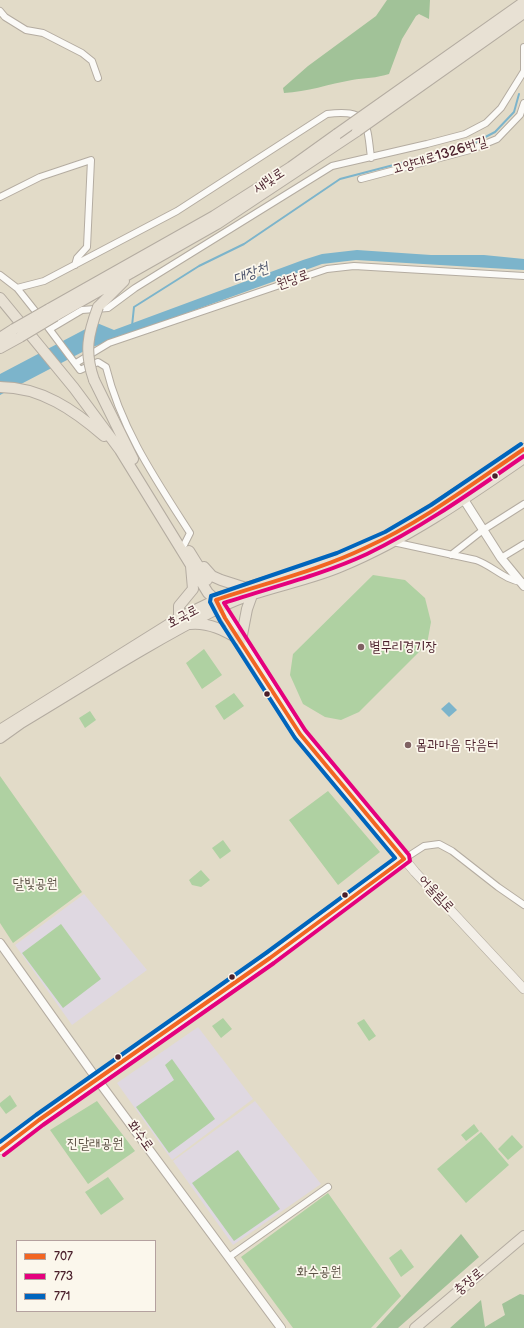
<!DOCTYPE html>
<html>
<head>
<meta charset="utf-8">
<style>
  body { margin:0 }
  #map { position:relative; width:524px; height:1328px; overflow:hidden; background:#e2dbc8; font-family:"Balsamiq Sans",sans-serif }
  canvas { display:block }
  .legend { position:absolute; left:16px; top:1240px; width:140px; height:72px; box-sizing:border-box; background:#fbf7ec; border:1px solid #b4a19f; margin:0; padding:5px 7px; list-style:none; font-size:12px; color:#4a1f2b }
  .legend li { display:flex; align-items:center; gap:8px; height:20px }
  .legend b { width:20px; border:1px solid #b4a19f }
</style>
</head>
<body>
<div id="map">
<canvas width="524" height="1328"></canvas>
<ul class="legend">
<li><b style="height:5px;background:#f26522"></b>707</li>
<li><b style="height:5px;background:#e5007d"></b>773</li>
<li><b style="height:5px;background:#0065bd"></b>771</li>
</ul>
</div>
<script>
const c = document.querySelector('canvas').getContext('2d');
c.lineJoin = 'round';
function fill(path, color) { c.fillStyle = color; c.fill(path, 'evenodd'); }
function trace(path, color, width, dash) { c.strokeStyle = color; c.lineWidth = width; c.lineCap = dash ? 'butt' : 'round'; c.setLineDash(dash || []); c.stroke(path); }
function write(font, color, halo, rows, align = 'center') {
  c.font = font + ' "Balsamiq Sans","Poor Story",sans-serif'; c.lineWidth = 3.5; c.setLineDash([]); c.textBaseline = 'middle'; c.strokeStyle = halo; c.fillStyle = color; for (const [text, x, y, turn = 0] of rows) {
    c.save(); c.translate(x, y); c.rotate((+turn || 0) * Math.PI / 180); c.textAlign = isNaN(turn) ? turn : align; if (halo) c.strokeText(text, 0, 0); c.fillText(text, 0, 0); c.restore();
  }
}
const built = new Path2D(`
  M 84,894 L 147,970 L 72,1025 L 15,945 Z
  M 198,1027 L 253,1099 L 172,1160 L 117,1083 Z
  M 255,1101 L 321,1184 L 233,1245 L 173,1161 Z`);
const green = new Path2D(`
  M 373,575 L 405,580 L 425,598 L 431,622 L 427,644 L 359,712 L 341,720 L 325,717 L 303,704 L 290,675 L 293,654 Z
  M 204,649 L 222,675 L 202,689 L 186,663 Z
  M 234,693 L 244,706 L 224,720 L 215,706 Z
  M 90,711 L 96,720 L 85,728 L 79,718 Z
  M 0,776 L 82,892 L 13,943 L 0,923 Z
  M 328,791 L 380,852 L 338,885 L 289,820 Z
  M 223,840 L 231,851 L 220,859 L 212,848 Z
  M 201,870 L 210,880 L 201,887 L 192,885 L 189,880 Z
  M 61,924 L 101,979 L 63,1008 L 22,953 Z
  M 223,1018 L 232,1029 L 221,1038 L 212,1026 Z
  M 364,1019 L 376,1036 L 369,1041 L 357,1023 Z
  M 172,1059 L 215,1119 L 169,1153 L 136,1107 L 174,1080 L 165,1065 Z
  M 10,1095 L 17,1106 L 6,1114 L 0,1106 L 0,1103 Z
  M 97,1101 L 135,1151 L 88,1184 L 50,1130 Z
  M 474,1124 L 479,1131 L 466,1141 L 461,1135 Z
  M 481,1132 L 509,1165 L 466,1203 L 437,1169 Z
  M 512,1135 L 523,1147 L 508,1160 L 498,1149 Z
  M 238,1150 L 280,1209 L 234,1241 L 192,1183 Z
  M 108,1177 L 124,1199 L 101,1215 L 85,1192 Z
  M 328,1193 L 401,1296 L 371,1328 L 293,1328 L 241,1257 Z
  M 401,1249 L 414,1267 L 401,1277 L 389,1258 Z`);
const forest = new Path2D(`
  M 387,0 L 430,0 L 429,19 L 419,14 L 416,16 L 402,39 L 389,74 C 377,78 364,78 352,80 C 329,84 307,92 284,93 L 283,88 L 308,66 L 376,16 Z
  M 461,1234 L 479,1257 L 398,1328 L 376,1328 Z
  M 520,1294 L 524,1295 L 524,1328 L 450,1328 L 481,1300 L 485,1327 L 505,1315 L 502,1304 Z`);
const water = new Path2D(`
  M 357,250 L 431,255 L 484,255 L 524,259 L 524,270 L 356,260 L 322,264 L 90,348 L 0,395 L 0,374 L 97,323 L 114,330 L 303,260 L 322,254 Z
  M 449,702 L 457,710 L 449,717 L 441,709 Z`);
const stream = new Path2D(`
  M 132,326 L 134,307 L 199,266 L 244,244 L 340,179 L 470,145 L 495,132 L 514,112 L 519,94`);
const minor = new Path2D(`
  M 0,11 L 5,17 L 26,30 L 43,33 L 82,53 L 92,61 L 98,78
  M 524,72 L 524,47
  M 361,179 L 470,150 L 497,139 L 520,115 L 524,103
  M 0,197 L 40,177 L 91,160 L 87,247 L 77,258 L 75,265
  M 0,275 L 17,288 L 40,317
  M 17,288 L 44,281 L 177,211 L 327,114 C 368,109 367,122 371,158
  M 47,326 L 80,370 L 98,362 L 106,367 C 121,429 156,480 190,533 L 184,545
  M 50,329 L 82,310 L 108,308 L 135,288 L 332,166 L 427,144 L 465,134 L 486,123 L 501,108 L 524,71
  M 76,363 L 109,343 L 327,269 L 354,266 L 524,276
  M 393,542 L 476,560 C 493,566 504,580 522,582
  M 451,555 L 483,530 L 524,504
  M 501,558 L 524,544
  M 404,859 L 424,846 L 439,844 L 452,851 L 498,887 L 524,905
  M 229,1257 L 328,1187`);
const tertiary = new Path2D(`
  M 461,495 L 501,558 L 524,586
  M 0,943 L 91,1071 L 281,1328`);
const secondary = new Path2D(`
  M 217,603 L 300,734 L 415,872 L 524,989
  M 0,1150 L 39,1120 L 270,958 L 404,859`);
const primary = new Path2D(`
  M 190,624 C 209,622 225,631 241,640 L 247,609 L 252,595
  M 0,730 L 179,618 L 216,600 L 246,588 L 340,559 L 393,534 L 524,449
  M 0,738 L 21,723 C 86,684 151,642 219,608 C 258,588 303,583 342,566 C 407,539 466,498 524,458
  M 415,1328 L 524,1236`);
const trunk = new Path2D(`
  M 0,298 L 74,388 L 120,450 L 208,593 L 216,600
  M 98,307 L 124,281
  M 49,309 L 214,216 L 291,167 L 337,134
  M 55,316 L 217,224 L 357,131
  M 0,338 L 14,329
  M 0,348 L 20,337
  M 94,380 L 133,459
  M 0,387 C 41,387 74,410 104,436
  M 189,551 L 207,580
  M 204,567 L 212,576 L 221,580 L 246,588
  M 179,618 L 179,606 L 193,589 L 191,566`);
const trunkBridge = new Path2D(`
  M 357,131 L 524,13
  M 337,134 L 524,2
  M 14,329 L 49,309
  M 20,337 L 55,316
  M 94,380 C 84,352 88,334 98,307`);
const bus1 = new Path2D(`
  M 404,859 L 300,734 L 225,618 L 216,600 C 265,583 317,571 365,548 C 422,522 472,484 524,449
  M 0,1150 L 39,1120 L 270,958 L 404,859`);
const bus2 = new Path2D(`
  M 4,1155 L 43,1125 L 274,963 L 410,861 L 409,855 L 305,730 L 224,603 C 272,587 322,575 367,554 C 423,527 473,491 524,456`);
const bus3 = new Path2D(`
  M 0,1142 L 36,1115 L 266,953 L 395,858 L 295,738 L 220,621 L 210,602 L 211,596 L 337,553 L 385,532 L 431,505 L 521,444`);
const markers = [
  [495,476,3.5,"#4a1f2b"],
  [361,647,4,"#7f6162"],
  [267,694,3.5,"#4a1f2b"],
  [408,745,4,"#7f6162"],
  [345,895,3.5,"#4a1f2b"],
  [232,977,3.5,"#4a1f2b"],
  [118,1057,3.5,"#4a1f2b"]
];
const streetNames = [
  ["고양대로1326번길",440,156,-17],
  ["새빛로",269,181,-33],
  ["원당로",293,280,-19],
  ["호국로",183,617,-28],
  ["어울림로",436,894,47],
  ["화수로",140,1136,54],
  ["충장로",469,1282,-40]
];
const poiNames = [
  ["별무리경기장",369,647],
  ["몸과마음 닦음터",416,745]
];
const parkNames = [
  ["달빛공원",35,884],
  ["진달래공원",95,1144],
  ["화수공원",319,1272]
];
const waterNames = [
  ["대장천",251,274,-20]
];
fill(built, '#dfd8e1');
fill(green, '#afd1a2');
fill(forest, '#a1c298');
fill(water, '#7cb4cb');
trace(stream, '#7cb4cb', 2);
trace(minor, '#b4aca1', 8);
trace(tertiary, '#b4aca1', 10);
trace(secondary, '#b4aca1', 10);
trace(primary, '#b4aca1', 12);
trace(trunk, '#b4aca1', 12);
trace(minor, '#fbfaf7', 6);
trace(tertiary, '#fbfaf7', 8);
trace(secondary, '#f3efe8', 9);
trace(primary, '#e8e1d4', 10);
trace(trunk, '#e8e1d4', 10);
trace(trunkBridge, '#b4aca1', 12, []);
trace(trunkBridge, '#e8e1d4', 10);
trace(bus1, '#f26522', 4);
trace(bus2, '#e5007d', 4);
trace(bus3, '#0065bd', 4);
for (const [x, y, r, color] of markers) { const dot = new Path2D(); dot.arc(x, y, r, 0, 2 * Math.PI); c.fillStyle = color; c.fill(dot); trace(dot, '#fbf7ec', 1.5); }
write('14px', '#4a1f2b', '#fbf7ec', streetNames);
write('14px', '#4a1f2b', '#fbf7ec', poiNames, 'left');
write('14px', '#5c5245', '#fbf7ec', parkNames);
write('italic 15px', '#4d546b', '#fbf7ec', waterNames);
</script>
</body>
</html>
